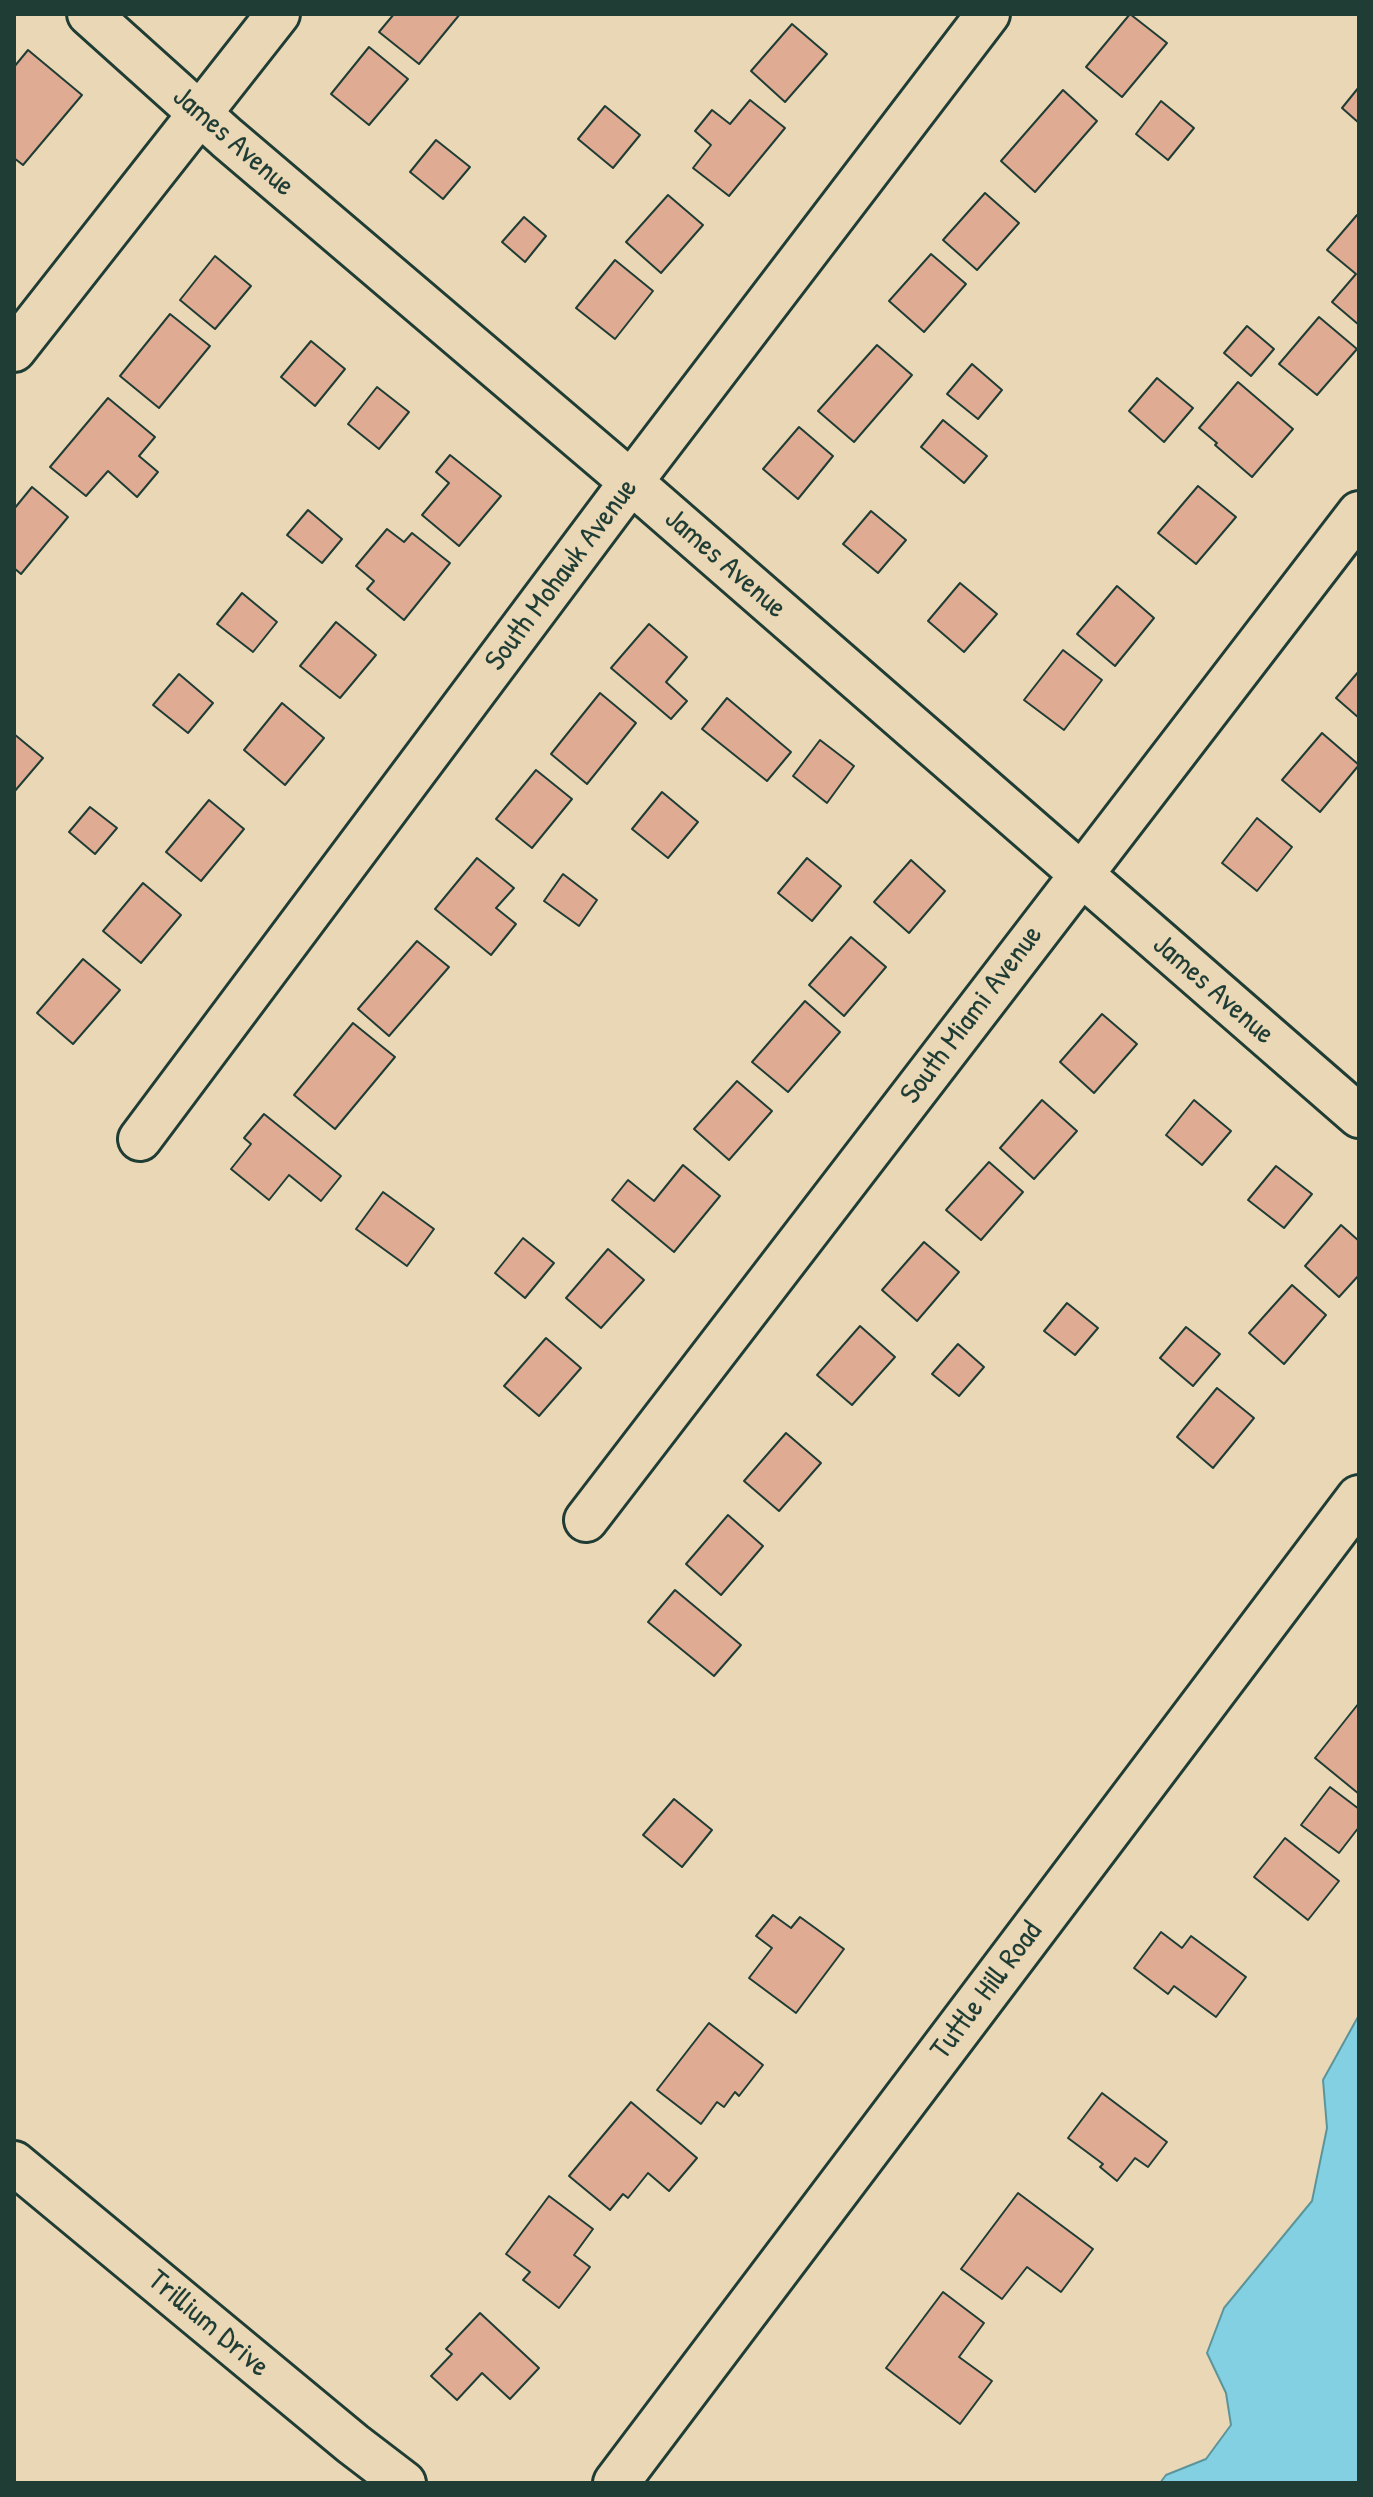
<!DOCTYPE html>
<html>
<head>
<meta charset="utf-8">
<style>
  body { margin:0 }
  #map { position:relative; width:1373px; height:2497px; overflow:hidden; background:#ead7b5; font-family:"Patrick Hand",sans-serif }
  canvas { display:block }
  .frame { position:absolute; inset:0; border:16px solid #1f3d34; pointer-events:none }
</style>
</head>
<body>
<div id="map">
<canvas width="1373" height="2497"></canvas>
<div class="frame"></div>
</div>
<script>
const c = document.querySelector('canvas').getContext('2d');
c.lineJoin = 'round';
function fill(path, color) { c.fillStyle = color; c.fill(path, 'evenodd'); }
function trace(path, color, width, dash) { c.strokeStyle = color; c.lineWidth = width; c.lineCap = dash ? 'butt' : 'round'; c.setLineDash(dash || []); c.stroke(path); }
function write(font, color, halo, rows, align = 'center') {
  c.font = font + ' "Patrick Hand",sans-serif'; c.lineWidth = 6; c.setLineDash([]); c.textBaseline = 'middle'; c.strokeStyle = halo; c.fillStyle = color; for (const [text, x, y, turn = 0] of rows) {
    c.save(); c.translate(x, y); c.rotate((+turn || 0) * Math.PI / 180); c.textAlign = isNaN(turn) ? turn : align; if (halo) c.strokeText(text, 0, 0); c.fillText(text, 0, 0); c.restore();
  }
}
const water = new Path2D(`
  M 1359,2015 L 1359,2483 L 1160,2483 L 1166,2475 L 1206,2459 L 1231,2425 L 1226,2393 L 1207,2353 L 1224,2308 L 1312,2201 L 1327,2128 L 1323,2080 Z`);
const building = new Path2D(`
  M 394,14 L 460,14 L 419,64 L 379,32 Z
  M 1130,14 L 1167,43 L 1122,97 L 1086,67 Z
  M 792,24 L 827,54 L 785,102 L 751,71 Z
  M 369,47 L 408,79 L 369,125 L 331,94 Z
  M 28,50 L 82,95 L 23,165 L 14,158 L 14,67 Z
  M 1359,87 L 1359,123 L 1342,108 Z
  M 1063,90 L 1097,121 L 1035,192 L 1001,161 Z
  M 750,100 L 785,128 L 729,196 L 693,168 L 711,145 L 695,131 L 712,110 L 730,124 Z
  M 1161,101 L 1194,128 L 1168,160 L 1136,134 Z
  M 605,106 L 640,135 L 613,168 L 578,139 Z
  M 436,140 L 470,167 L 443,199 L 410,172 Z
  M 985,193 L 1019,223 L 977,270 L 943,240 Z
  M 668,195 L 703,225 L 661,273 L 626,242 Z
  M 1357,215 L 1359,217 L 1359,325 L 1332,302 L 1356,274 L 1327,250 Z
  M 524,217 L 546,236 L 525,262 L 502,242 Z
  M 931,254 L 966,284 L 924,332 L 889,301 Z
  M 215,256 L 251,286 L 215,329 L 180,300 Z
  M 615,260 L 653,291 L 615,339 L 576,308 Z
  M 170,314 L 210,346 L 159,408 L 120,376 Z
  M 1319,317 L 1357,349 L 1317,395 L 1279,364 Z
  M 1247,326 L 1274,349 L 1251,376 L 1224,353 Z
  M 311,341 L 345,369 L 315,406 L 281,377 Z
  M 877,345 L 912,375 L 854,442 L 818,411 Z
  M 972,364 L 1002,390 L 978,419 L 947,394 Z
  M 1157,378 L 1193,408 L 1164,442 L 1129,411 Z
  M 1238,382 L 1293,429 L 1252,477 L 1215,445 L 1217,443 L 1199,428 Z
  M 377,387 L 409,412 L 379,449 L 348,424 Z
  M 108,398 L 155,437 L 139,456 L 158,472 L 137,497 L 108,471 L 86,496 L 50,467 Z
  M 943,420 L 987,456 L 964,483 L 921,447 Z
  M 799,427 L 833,456 L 798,499 L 763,469 Z
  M 450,455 L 501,496 L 459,546 L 422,515 L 449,483 L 436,472 Z
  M 1198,486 L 1236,517 L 1196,564 L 1158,533 Z
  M 32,487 L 68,517 L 21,574 L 14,568 L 14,509 Z
  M 308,510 L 342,539 L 322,563 L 287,535 Z
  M 871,511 L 906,540 L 878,573 L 843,544 Z
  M 387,529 L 404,542 L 412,533 L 450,563 L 404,620 L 367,589 L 374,581 L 356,566 Z
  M 960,583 L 997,614 L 964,652 L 928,621 Z
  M 1117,586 L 1154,618 L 1115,666 L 1077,634 Z
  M 242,593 L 277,622 L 253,652 L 217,624 Z
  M 336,622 L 376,655 L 340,698 L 300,666 Z
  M 649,624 L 687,657 L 666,682 L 687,701 L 671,719 L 611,668 Z
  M 1063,650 L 1102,680 L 1064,730 L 1024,700 Z
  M 1359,671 L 1359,718 L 1336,698 Z
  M 179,674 L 213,703 L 188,733 L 153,705 Z
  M 600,693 L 636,723 L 587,784 L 551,754 Z
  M 727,698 L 791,752 L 767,781 L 702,729 Z
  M 282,703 L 324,738 L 285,785 L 244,750 Z
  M 1322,733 L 1359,765 L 1320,812 L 1282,780 Z
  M 14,734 L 43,758 L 14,792 Z
  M 820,740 L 854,766 L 827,803 L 793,776 Z
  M 536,770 L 572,799 L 532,848 L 496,819 Z
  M 662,792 L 698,822 L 668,858 L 632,829 Z
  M 209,800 L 244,829 L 201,881 L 166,852 Z
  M 90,807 L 117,828 L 95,854 L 69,832 Z
  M 1257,818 L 1292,847 L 1257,891 L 1222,863 Z
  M 477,858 L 514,888 L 496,908 L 516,924 L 491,955 L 435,909 Z
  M 807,858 L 841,886 L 812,921 L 778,893 Z
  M 911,860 L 945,891 L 909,933 L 874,902 Z
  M 563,874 L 597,900 L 579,926 L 544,901 Z
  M 143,883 L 181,915 L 141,963 L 103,931 Z
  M 851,937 L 886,967 L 844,1016 L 809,985 Z
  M 417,941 L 449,967 L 389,1036 L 358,1009 Z
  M 83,959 L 120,990 L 73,1044 L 37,1013 Z
  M 805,1001 L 840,1032 L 788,1092 L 752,1062 Z
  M 1102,1014 L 1137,1044 L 1094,1093 L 1060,1062 Z
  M 353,1023 L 395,1057 L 335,1129 L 294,1095 Z
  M 737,1081 L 772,1111 L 729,1160 L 694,1129 Z
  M 1042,1100 L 1077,1131 L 1034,1179 L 1000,1148 Z
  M 1194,1100 L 1231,1131 L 1202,1165 L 1166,1135 Z
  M 264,1114 L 341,1176 L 321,1201 L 289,1175 L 269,1200 L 231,1169 L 251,1144 L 244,1138 Z
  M 989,1162 L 1023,1192 L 981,1240 L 946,1210 Z
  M 683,1165 L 720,1196 L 674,1252 L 612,1200 L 628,1180 L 654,1201 Z
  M 1276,1166 L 1312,1194 L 1284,1228 L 1248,1200 Z
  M 383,1192 L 434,1229 L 407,1266 L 356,1229 Z
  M 1341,1225 L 1359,1241 L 1359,1275 L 1339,1297 L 1305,1266 Z
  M 523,1238 L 554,1263 L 525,1298 L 495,1273 Z
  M 924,1242 L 959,1272 L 917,1321 L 882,1290 Z
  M 608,1249 L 644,1280 L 601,1328 L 566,1298 Z
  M 1292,1285 L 1326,1315 L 1284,1364 L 1249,1333 Z
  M 1067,1303 L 1098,1328 L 1075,1355 L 1044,1331 Z
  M 860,1326 L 895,1357 L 852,1405 L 817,1375 Z
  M 1186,1327 L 1220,1354 L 1193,1386 L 1160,1358 Z
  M 546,1338 L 581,1368 L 539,1416 L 504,1386 Z
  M 958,1344 L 984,1367 L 959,1396 L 932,1374 Z
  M 1217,1388 L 1254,1418 L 1213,1468 L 1177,1437 Z
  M 786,1433 L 821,1463 L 779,1511 L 744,1481 Z
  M 728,1515 L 763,1546 L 721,1595 L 686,1564 Z
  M 675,1590 L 741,1645 L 714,1676 L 648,1622 Z
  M 1359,1703 L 1359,1794 L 1315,1758 Z
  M 1330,1787 L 1359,1809 L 1359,1827 L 1339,1853 L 1301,1825 Z
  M 674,1799 L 712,1830 L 682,1867 L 643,1835 Z
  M 1285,1838 L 1339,1881 L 1308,1920 L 1254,1877 Z
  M 773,1915 L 791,1928 L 800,1917 L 844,1949 L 796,2013 L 749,1978 L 772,1948 L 756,1936 Z
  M 1161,1932 L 1182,1948 L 1191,1936 L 1246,1977 L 1216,2017 L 1174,1986 L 1168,1994 L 1134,1968 Z
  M 709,2023 L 763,2065 L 739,2096 L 735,2092 L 724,2107 L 717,2102 L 701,2124 L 657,2090 Z
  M 1102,2093 L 1167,2142 L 1148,2167 L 1135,2158 L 1117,2181 L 1100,2167 L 1103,2164 L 1068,2138 Z
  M 631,2102 L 697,2158 L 669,2191 L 648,2173 L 628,2198 L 623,2194 L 610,2210 L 569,2176 Z
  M 1018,2193 L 1093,2249 L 1061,2292 L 1027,2267 L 1002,2299 L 961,2269 Z
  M 549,2196 L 593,2229 L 574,2255 L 590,2267 L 559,2308 L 523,2280 L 530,2272 L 506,2254 Z
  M 943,2292 L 984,2323 L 959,2357 L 992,2381 L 960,2424 L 886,2368 Z
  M 480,2313 L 539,2368 L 510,2399 L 482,2373 L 457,2400 L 431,2376 L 452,2354 L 446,2349 Z`);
const minor = new Path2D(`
  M 89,14 L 227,138 L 631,482 L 1359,1116
  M 14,350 L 278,14
  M 140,1139 L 631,482 L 988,14
  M 586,1520 L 1359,513
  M 14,2163 L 353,2444 L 404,2483`);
const secondary = new Path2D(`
  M 616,2483 L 1359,1498`);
const streetNames = [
  ["James Avenue",233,142,41],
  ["James Avenue",725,564,41],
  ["South Mohawk Avenue",562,575,-53],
  ["James Avenue",1213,990,41],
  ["South Miami Avenue",972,1015,-53],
  ["Tuttle Hill Road",987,1991,-53],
  ["Trillium Drive",208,2324,40]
];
fill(water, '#83d0e2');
trace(water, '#5b959c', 2);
fill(building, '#dfab92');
trace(building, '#1f3d34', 2);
trace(minor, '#1f3d34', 48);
trace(secondary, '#1f3d34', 50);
trace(minor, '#ead7b5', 42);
trace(secondary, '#ead7b5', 44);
write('30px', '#1f3d34', '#ead7b5', streetNames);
</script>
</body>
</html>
